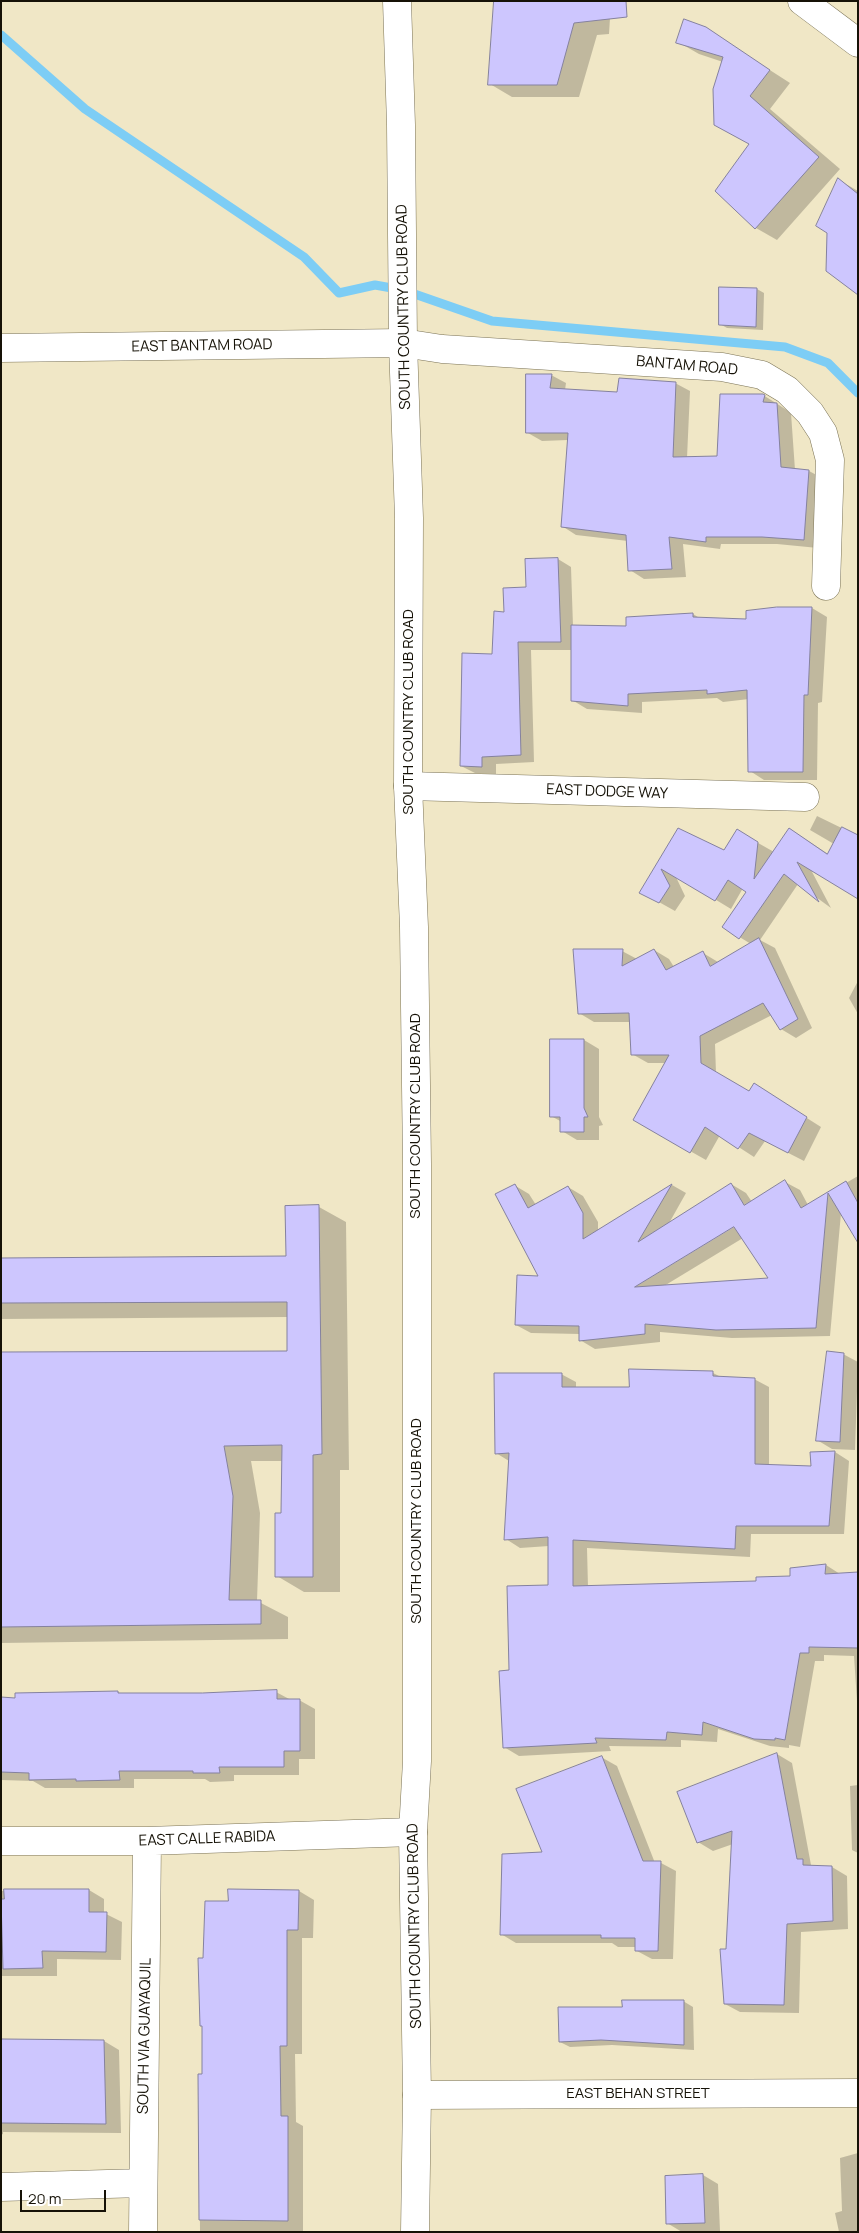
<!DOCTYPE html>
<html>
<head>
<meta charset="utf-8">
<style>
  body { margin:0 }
  #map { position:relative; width:859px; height:2233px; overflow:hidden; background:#f0e7c6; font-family:Manrope,sans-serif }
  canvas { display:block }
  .frame { position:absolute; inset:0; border:2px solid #161207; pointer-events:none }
  .scale { position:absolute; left:20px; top:2190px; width:86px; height:22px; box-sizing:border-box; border:2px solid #161207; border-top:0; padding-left:6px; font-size:15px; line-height:18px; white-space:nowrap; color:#161207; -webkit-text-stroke:4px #fff; paint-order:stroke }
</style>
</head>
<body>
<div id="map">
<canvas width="859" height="2233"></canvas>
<div class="frame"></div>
<div class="scale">20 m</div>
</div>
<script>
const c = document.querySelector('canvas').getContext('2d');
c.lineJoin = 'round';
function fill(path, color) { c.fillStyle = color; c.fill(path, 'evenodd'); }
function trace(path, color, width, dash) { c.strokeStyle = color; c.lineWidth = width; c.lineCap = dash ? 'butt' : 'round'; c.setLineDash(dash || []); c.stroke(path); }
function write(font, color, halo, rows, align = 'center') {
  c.font = font + ' Manrope,sans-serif'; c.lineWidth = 4; c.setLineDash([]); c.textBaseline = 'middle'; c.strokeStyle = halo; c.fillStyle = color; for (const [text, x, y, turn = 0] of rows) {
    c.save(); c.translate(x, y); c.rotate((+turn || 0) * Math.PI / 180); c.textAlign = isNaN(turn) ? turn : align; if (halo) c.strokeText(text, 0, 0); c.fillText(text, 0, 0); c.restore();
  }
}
const shadow = new Path2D(`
  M 495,1 L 610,18 L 609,34 L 597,35 L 579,97 L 512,97 L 490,84 Z
  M 706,29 L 790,83 L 770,109 L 840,169 L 777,240 L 756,228 L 716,191 L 750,144 L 723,62 L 699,54 L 678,42 Z
  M 839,180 L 858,191 L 858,294 Z
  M 720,288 L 757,289 L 764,293 L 763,330 L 727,328 L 720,324 Z
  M 551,375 L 566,383 L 565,390 L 618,393 L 675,383 L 690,391 L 687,458 L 718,457 L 763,395 L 779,405 L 791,413 L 795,470 L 809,471 L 824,479 L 818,548 L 777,544 L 721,544 L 720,549 L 683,544 L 686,577 L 644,579 L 630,570 L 628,541 L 576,535 L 562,526 L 568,440 L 542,441 L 528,433 Z
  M 558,559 L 571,567 L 573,626 L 628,627 L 693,614 L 701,619 L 747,620 L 777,608 L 812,608 L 827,617 L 822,702 L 818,703 L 817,780 L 764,780 L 750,771 L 749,699 L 723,702 L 717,698 L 642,702 L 642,713 L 587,709 L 572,700 L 572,650 L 531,650 L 534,762 L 496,764 L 496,774 L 475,773 L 461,766 L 505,614 L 527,588 Z
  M 817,816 L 858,836 L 810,868 L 831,908 L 798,884 L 760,940 L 775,948 L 812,1028 L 796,1038 L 781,1029 L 772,1015 L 715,1044 L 716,1073 L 750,1092 L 769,1094 L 821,1127 L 804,1161 L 765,1141 L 754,1157 L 720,1135 L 706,1160 L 635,1120 L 666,1063 L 648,1063 L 632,1054 L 631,1022 L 594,1022 L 579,1013 L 622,951 L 637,959 L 654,950 L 669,959 L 674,967 L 703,953 L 718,962 L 751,944 L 723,927 L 747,891 L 743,888 L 731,909 L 675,875 L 685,896 L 675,911 L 641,892 L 679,830 L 724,852 L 737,831 L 774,852 L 790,829 L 828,854 L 834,844 L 810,830 Z
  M 858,981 L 858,1014 L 849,998 Z
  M 584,1040 L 599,1049 L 599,1117 L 603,1125 L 599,1126 L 599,1140 L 577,1140 L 562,1131 L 562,1122 L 551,1116 Z
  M 858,1176 L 858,1241 L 841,1213 L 830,1336 L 732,1338 L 660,1332 L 660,1342 L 595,1349 L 580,1340 L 580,1334 L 531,1333 L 516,1325 L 540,1277 L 514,1185 L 529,1194 L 536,1205 L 568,1187 L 583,1196 L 598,1222 L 598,1231 L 672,1185 L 686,1193 L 668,1225 L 731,1184 L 746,1193 L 752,1202 L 785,1182 L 800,1190 L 808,1205 ZM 743,1238 L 770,1279 L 664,1286 Z
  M 319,1207 L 346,1222 L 349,1470 L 340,1470 L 340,1592 L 304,1592 L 277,1576 L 283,1514 L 283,1461 L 251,1461 L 260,1513 L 257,1601 L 288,1617 L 288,1639 L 1,1643 L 1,1354 L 288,1352 L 288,1317 L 1,1319 L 1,1259 L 287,1258 Z
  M 843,1354 L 858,1362 L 855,1450 L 832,1449 L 817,1440 Z
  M 631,1370 L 713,1373 L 721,1377 L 754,1379 L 769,1387 L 769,1466 L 812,1467 L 835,1452 L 849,1461 L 844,1534 L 751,1534 L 750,1557 L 587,1548 L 588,1587 L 757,1582 L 791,1577 L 826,1565 L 840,1574 L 858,1573 L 858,1716 L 854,1656 L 824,1655 L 824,1661 L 815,1661 L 800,1747 L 789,1745 L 789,1748 L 770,1746 L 718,1729 L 717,1742 L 681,1740 L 681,1747 L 609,1746 L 611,1751 L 519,1756 L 504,1747 L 510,1671 L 549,1586 L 549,1546 L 520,1548 L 506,1539 L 509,1461 L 496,1453 L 561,1374 L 576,1382 L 576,1388 L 631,1388 Z
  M 118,1692 L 122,1694 L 202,1694 L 276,1692 L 291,1700 L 299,1700 L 315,1709 L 315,1759 L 299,1759 L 299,1775 L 234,1775 L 234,1781 L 210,1782 L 205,1779 L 134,1779 L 134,1788 L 45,1788 L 33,1781 L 1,1780 L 1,1698 L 17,1699 Z
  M 777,1754 L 792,1763 L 811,1865 L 832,1867 L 847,1876 L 848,1929 L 801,1932 L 799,2013 L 740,2012 L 725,2004 L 733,1844 L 713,1851 L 698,1842 L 679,1793 Z
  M 601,1757 L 617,1766 L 655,1863 L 661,1863 L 676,1871 L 673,1959 L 652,1959 L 637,1951 L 637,1947 L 618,1947 L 612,1943 L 516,1943 L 501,1934 L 544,1853 Z
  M 858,1785 L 858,1853 L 852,1850 L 850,1786 Z
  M 89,1890 L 104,1899 L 104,1913 L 122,1922 L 121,1960 L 57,1959 L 57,1976 L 1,1976 L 1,1891 Z
  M 299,1891 L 314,1900 L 313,1938 L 302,1938 L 302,2054 L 295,2054 L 296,2122 L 303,2126 L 303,2232 L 200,2232 L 199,2076 L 203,2076 L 204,1959 L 229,1902 Z
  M 683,2001 L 693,2007 L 694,2050 L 612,2045 L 570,2047 L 560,2042 L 623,2009 Z
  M 1,2040 L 104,2041 L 119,2050 L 121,2133 L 3,2132 L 3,2134 L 1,2135 Z
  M 858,2153 L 858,2232 L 839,2232 L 835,2213 L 842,2211 L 840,2158 Z
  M 703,2175 L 718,2184 L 720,2231 L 682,2232 L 667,2223 Z`);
const stream = new Path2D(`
  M 1,35 L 85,109 L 304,257 L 339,293 L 375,285 L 403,290 L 492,321 L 785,347 L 828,363 L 858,393`);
const building = new Path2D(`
  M 494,1 L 626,1 L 627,17 L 574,23 L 557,85 L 488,85 Z
  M 684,19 L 706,27 L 770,70 L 750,96 L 819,157 L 755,229 L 715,191 L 749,144 L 714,125 L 713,89 L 723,57 L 676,43 Z
  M 838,178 L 858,194 L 858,295 L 826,271 L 827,233 L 816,226 Z
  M 719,287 L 757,288 L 756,327 L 719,325 Z
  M 526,374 L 552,374 L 550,388 L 617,392 L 619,378 L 676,382 L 673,457 L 717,456 L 720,394 L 763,394 L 765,395 L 763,402 L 777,403 L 781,467 L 809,470 L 804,540 L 762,537 L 706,537 L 706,542 L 669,537 L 672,569 L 628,571 L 626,535 L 561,527 L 568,433 L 526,433 Z
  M 558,558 L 561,642 L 518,642 L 521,755 L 482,757 L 482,767 L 460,766 L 462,653 L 492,654 L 494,611 L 504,612 L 503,588 L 526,587 L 525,559 Z
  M 777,607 L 812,607 L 808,695 L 804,695 L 803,772 L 748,772 L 747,690 L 707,694 L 707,690 L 628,694 L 628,706 L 571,701 L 571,625 L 626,626 L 626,617 L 693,613 L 693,617 L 746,619 L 746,611 Z
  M 842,827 L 858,835 L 858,899 L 797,862 L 819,902 L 784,874 L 739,939 L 722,927 L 746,892 L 728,880 L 715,901 L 661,869 L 670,886 L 659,903 L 639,893 L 678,828 L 724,850 L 737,829 L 758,842 L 754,879 L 789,828 L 827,854 Z
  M 759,938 L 798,1019 L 780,1030 L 763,1003 L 700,1036 L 701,1063 L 749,1091 L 754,1083 L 807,1117 L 788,1153 L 749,1133 L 738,1149 L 705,1127 L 690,1153 L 633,1120 L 669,1055 L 631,1055 L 629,1013 L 578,1014 L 573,949 L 623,949 L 622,966 L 654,949 L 666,970 L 703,951 L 710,966 Z
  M 550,1039 L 584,1039 L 584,1108 L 588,1117 L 584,1117 L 584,1132 L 560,1132 L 560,1117 L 550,1117 Z
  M 785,1180 L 801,1208 L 846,1181 L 858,1203 L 858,1243 L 828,1193 L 816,1328 L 716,1330 L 645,1324 L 645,1334 L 579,1341 L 579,1326 L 515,1325 L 517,1275 L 538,1276 L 495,1194 L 515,1184 L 528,1208 L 568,1186 L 583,1213 L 583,1239 L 672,1184 L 638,1242 L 731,1183 L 744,1205 ZM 734,1227 L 768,1278 L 635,1287 Z
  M 319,1205 L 322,1454 L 313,1455 L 313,1577 L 275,1577 L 275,1513 L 281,1513 L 282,1445 L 224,1446 L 233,1496 L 229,1600 L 261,1600 L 261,1624 L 1,1627 L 1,1352 L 287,1351 L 287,1302 L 1,1303 L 1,1258 L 286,1256 L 285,1206 Z
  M 827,1351 L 844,1353 L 840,1442 L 816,1441 Z
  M 629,1369 L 713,1371 L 713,1376 L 755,1378 L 755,1464 L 811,1466 L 810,1452 L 835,1451 L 829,1526 L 736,1526 L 735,1549 L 573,1540 L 573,1586 L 756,1581 L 756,1577 L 790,1576 L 790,1568 L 826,1564 L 825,1574 L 858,1572 L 858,1648 L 809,1647 L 809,1653 L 800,1653 L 785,1740 L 775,1738 L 775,1740 L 754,1739 L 703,1722 L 702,1735 L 667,1732 L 666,1740 L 595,1738 L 597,1743 L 503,1748 L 499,1671 L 509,1670 L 507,1586 L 548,1585 L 548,1537 L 504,1540 L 509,1453 L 495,1454 L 494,1373 L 562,1373 L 562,1387 L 629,1387 Z
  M 277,1690 L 277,1699 L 300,1699 L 300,1751 L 284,1751 L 284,1767 L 219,1767 L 220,1773 L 193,1773 L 193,1771 L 119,1771 L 120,1780 L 76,1781 L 76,1779 L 29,1780 L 29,1773 L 1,1772 L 1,1697 L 15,1698 L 15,1693 L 118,1691 L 118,1693 L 202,1693 Z
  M 777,1753 L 797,1859 L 803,1859 L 803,1865 L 832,1866 L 833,1921 L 787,1924 L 784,2005 L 724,2004 L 720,1949 L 726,1949 L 732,1831 L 697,1843 L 677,1792 Z
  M 602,1756 L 643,1861 L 661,1861 L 658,1951 L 635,1951 L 635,1938 L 601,1938 L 601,1935 L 500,1935 L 502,1854 L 542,1852 L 516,1789 Z
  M 4,1889 L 89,1889 L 89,1912 L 107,1912 L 106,1952 L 42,1951 L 43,1968 L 3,1969 L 1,1899 L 4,1899 Z
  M 228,1889 L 299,1890 L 298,1930 L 287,1930 L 287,2046 L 280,2046 L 281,2116 L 288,2116 L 288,2221 L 199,2220 L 198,2074 L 202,2074 L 202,2026 L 200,2026 L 198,1958 L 203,1958 L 205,1901 L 228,1901 Z
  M 622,2000 L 684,2000 L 684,2045 L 601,2040 L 559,2042 L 558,2007 L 622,2007 Z
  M 1,2039 L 104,2040 L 106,2124 L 1,2123 Z
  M 703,2174 L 705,2223 L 666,2224 L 665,2176 Z`);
const minor = new Path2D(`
  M 1,348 L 403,343 L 442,349 L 722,367 L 762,375 L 787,390 L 810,413 L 823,433 L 830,460 L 826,586
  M 408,786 L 805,797
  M 1,1841 L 147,1841 L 413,1832
  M 417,2095 L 858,2093
  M 1,2187 L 143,2183
  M 143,2232 L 147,1841`);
const tertiary = new Path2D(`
  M 397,1 L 401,125 L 403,343 L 409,518 L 408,786 L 414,927 L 417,1164 L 417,1761 L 413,1832 L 417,2095 L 415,2232`);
const secondary = new Path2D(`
  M 802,1 L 858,43`);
const streetNames = [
  ["SOUTH COUNTRY CLUB ROAD",404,307,-91],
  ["EAST BANTAM ROAD",202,346,-1],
  ["BANTAM ROAD",687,366,5],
  ["SOUTH COUNTRY CLUB ROAD",409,712,-90],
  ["EAST DODGE WAY",607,792,2],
  ["SOUTH COUNTRY CLUB ROAD",416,1116,-90],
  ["SOUTH COUNTRY CLUB ROAD",417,1521,-90],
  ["EAST CALLE RABIDA",207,1839,-2],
  ["SOUTH COUNTRY CLUB ROAD",415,1926,-91],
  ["SOUTH VIA GUAYAQUIL",145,2036,-89],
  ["EAST BEHAN STREET",638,2094]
];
fill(shadow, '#0003');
trace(stream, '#7dcdf5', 9);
fill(building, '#cdc6fe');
trace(building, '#84819e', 1);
trace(minor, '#7b7356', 29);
trace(tertiary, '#7b7356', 29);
trace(secondary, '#7b7356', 29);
trace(minor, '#fff', 28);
trace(tertiary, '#fff', 28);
trace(secondary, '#fff', 28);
write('15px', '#161207', '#fff', streetNames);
</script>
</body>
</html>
